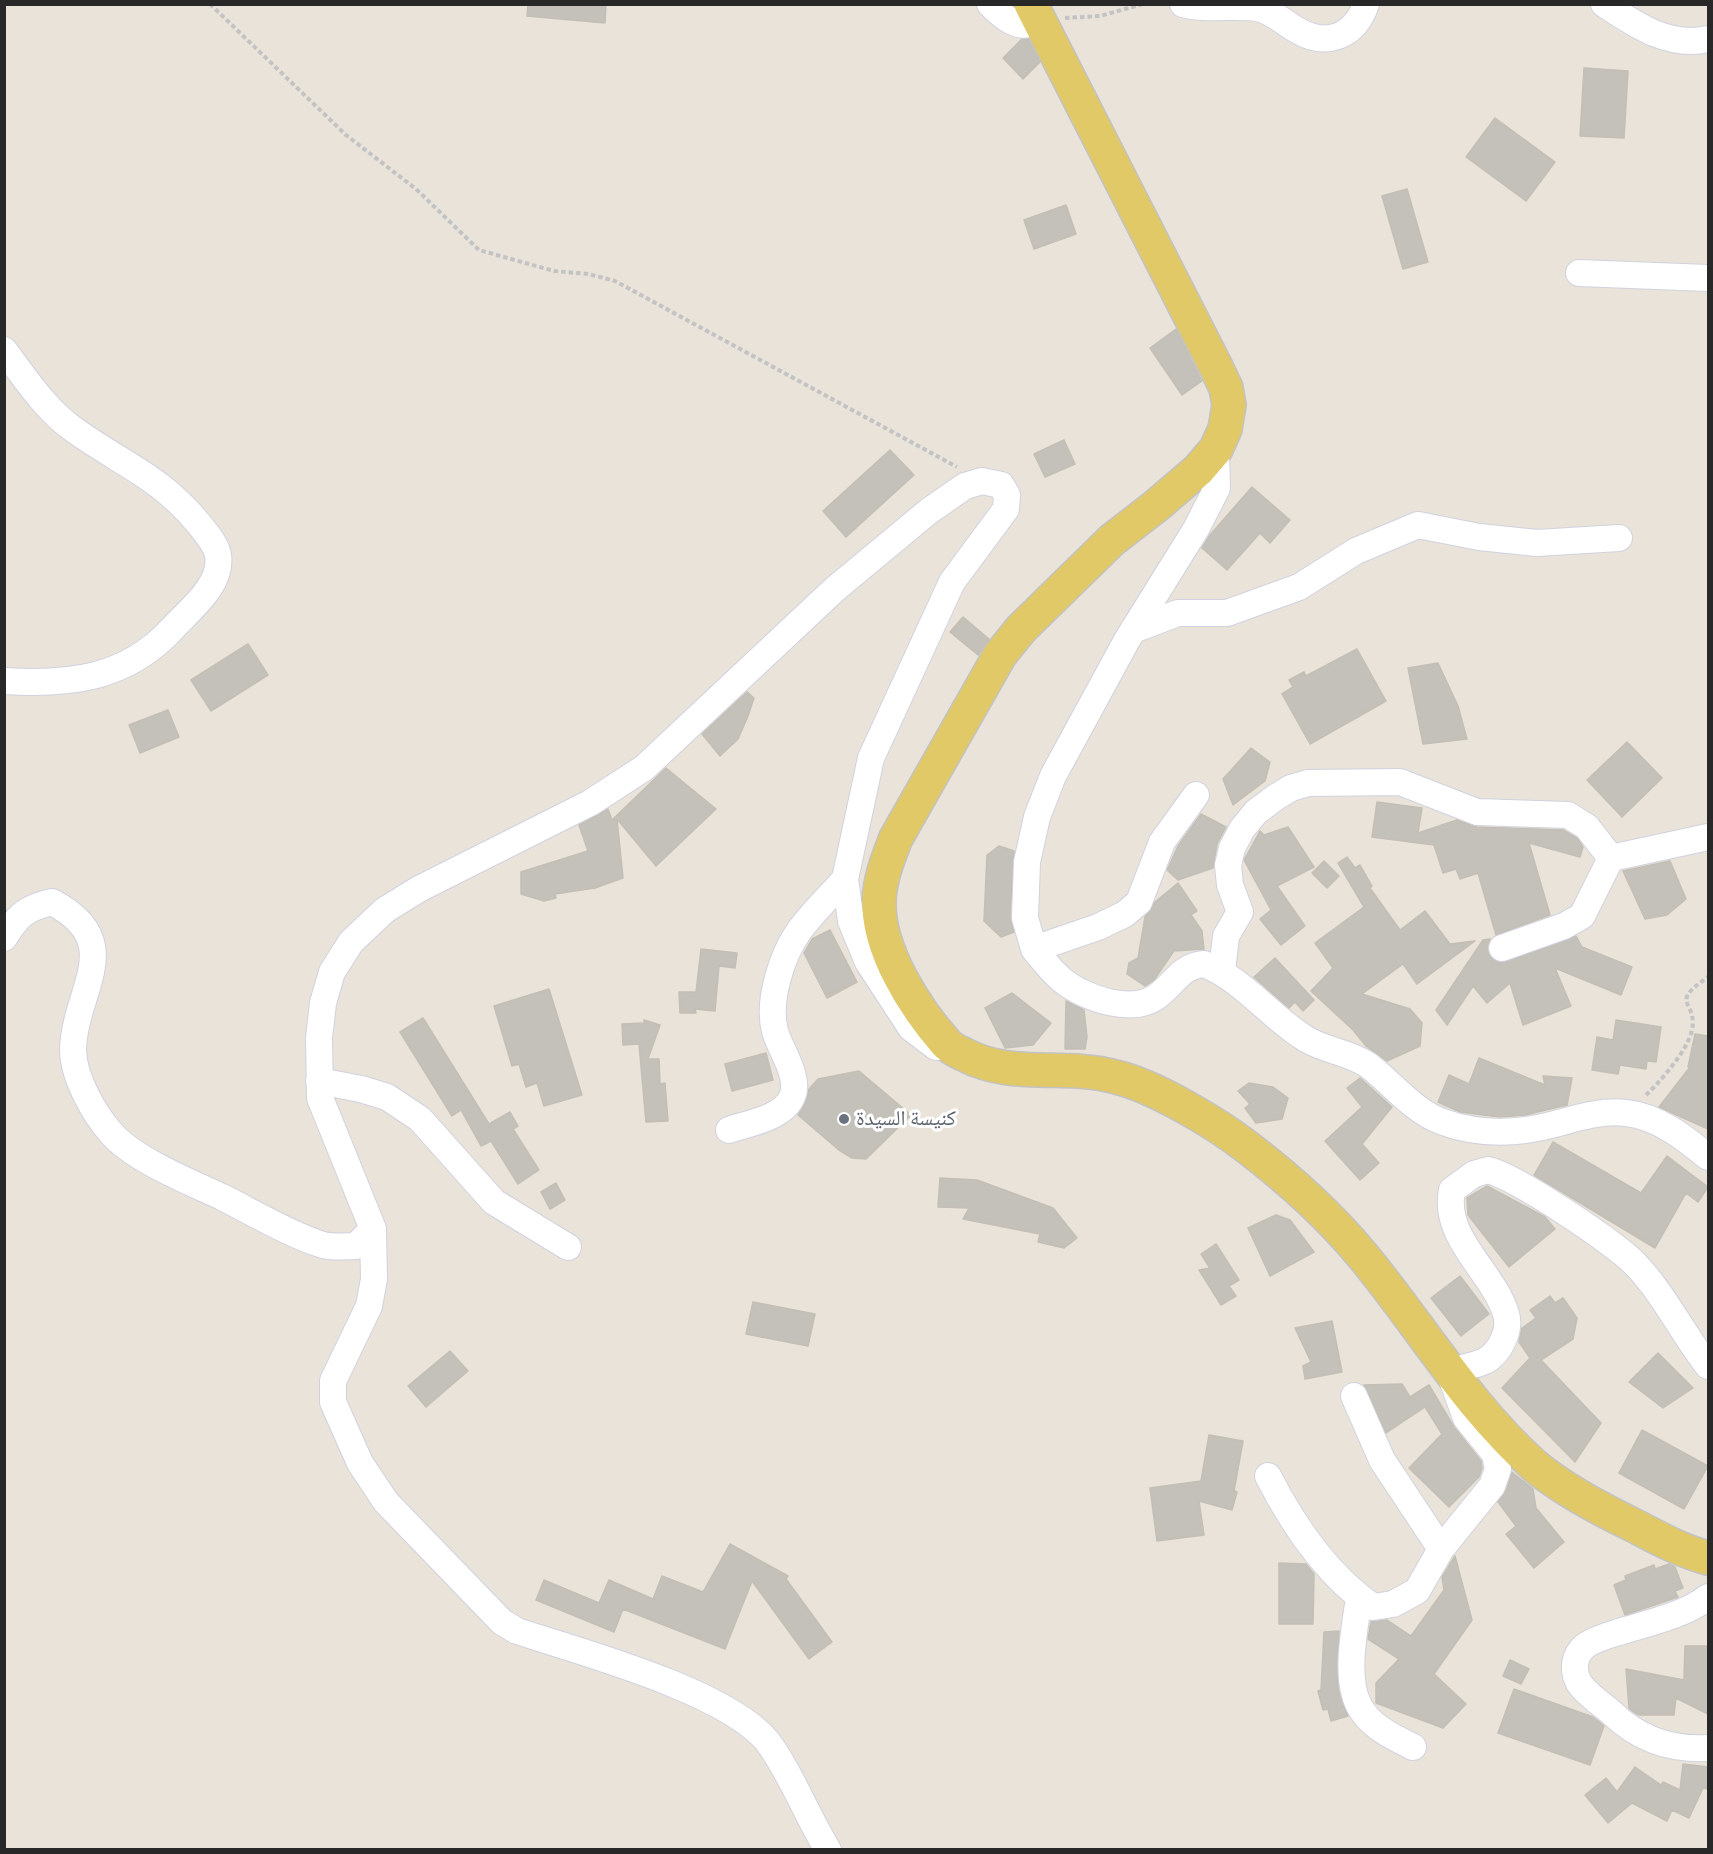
<!DOCTYPE html>
<html>
<head>
<meta charset="utf-8">
<style>
  body { margin:0 }
  #map { position:relative; width:1713px; height:1854px; overflow:hidden; background:#e9e3da; font-family:Signika,sans-serif }
  canvas { display:block }
  .frame { position:absolute; inset:0; border:6px solid #282828; pointer-events:none }
</style>
</head>
<body>
<div id="map">
<canvas width="1713" height="1854"></canvas>
<div class="frame"></div>
</div>
<script>
const c = document.querySelector('canvas').getContext('2d');
c.lineJoin = 'round';
function fill(path, color) { c.fillStyle = color; c.fill(path, 'evenodd'); }
function trace(path, color, width, dash) { c.strokeStyle = color; c.lineWidth = width; c.lineCap = dash ? 'butt' : 'round'; c.setLineDash(dash || []); c.stroke(path); }
function write(font, color, halo, rows, align = 'center') {
  c.font = font + ' Signika,"Noto Naskh Arabic",sans-serif'; c.lineWidth = 6; c.setLineDash([]); c.textBaseline = 'middle'; c.strokeStyle = halo; c.fillStyle = color; for (const [text, x, y, turn = 0] of rows) {
    c.save(); c.translate(x, y); c.rotate((+turn || 0) * Math.PI / 180); c.textAlign = isNaN(turn) ? turn : align; if (halo) c.strokeText(text, 0, 0); c.fillText(text, 0, 0); c.restore();
  }
}
const building = new Path2D(`
  M 528,4 L 606,4 L 605,23 L 527,16 Z
  M 1022,39 L 1028,39 L 1040,62 L 1023,79 L 1003,58 Z
  M 1584,68 L 1628,71 L 1624,138 L 1580,136 Z
  M 1495,118 L 1555,162 L 1526,201 L 1466,157 Z
  M 1407,189 L 1428,262 L 1403,269 L 1382,196 Z
  M 1066,205 L 1076,234 L 1034,249 L 1024,220 Z
  M 1176,329 L 1202,381 L 1182,395 L 1150,348 Z
  M 1064,440 L 1075,464 L 1045,477 L 1034,454 Z
  M 890,450 L 914,475 L 846,537 L 823,511 Z
  M 1252,487 L 1290,520 L 1270,543 L 1260,533 L 1227,570 L 1202,548 L 1210,535 Z
  M 963,617 L 989,639 L 978,655 L 950,632 Z
  M 248,644 L 268,675 L 211,711 L 191,680 Z
  M 1357,649 L 1386,701 L 1310,744 L 1282,694 L 1293,687 L 1289,680 L 1304,672 L 1306,676 Z
  M 1438,663 L 1458,706 L 1467,739 L 1423,744 L 1408,668 Z
  M 747,692 L 754,698 L 748,716 L 738,739 L 720,756 L 702,734 Z
  M 168,710 L 179,737 L 140,753 L 129,725 Z
  M 1627,742 L 1662,778 L 1622,817 L 1587,780 Z
  M 1251,748 L 1270,762 L 1265,781 L 1233,805 L 1223,779 Z
  M 666,768 L 716,809 L 656,866 L 617,819 L 623,878 L 595,888 L 555,894 L 556,898 L 544,901 L 521,894 L 521,872 L 588,851 L 579,825 L 608,809 L 612,820 Z
  M 1377,802 L 1422,808 L 1418,833 L 1457,820 L 1477,827 L 1563,830 L 1577,838 L 1583,847 L 1580,857 L 1529,843 L 1550,915 L 1496,935 L 1478,873 L 1460,879 L 1456,869 L 1443,873 L 1434,845 L 1372,837 Z
  M 1201,814 L 1226,827 L 1217,844 L 1213,868 L 1178,880 L 1167,870 L 1178,846 Z
  M 1288,827 L 1314,867 L 1277,886 L 1305,926 L 1281,945 L 1260,919 L 1271,910 L 1244,860 L 1260,831 L 1264,835 Z
  M 999,846 L 1014,851 L 1010,917 L 1014,932 L 1001,937 L 984,921 L 987,855 Z
  M 1347,857 L 1355,868 L 1360,865 L 1372,886 L 1370,888 L 1400,930 L 1425,911 L 1450,944 L 1475,941 L 1417,984 L 1403,964 L 1362,994 L 1410,1009 L 1422,1023 L 1420,1046 L 1387,1061 L 1366,1046 L 1353,1030 L 1311,991 L 1333,968 L 1315,943 L 1364,907 L 1338,863 Z
  M 1324,861 L 1339,876 L 1327,888 L 1312,873 Z
  M 1670,861 L 1686,899 L 1667,915 L 1645,919 L 1623,871 Z
  M 1178,883 L 1197,911 L 1191,915 L 1202,931 L 1204,949 L 1174,951 L 1154,980 L 1145,986 L 1127,974 L 1129,963 L 1138,958 L 1145,917 L 1155,902 Z
  M 830,930 L 857,982 L 827,998 L 804,953 L 812,939 Z
  M 1576,936 L 1582,947 L 1632,967 L 1621,995 L 1555,968 L 1571,1006 L 1523,1025 L 1510,983 L 1487,1003 L 1473,986 L 1447,1025 L 1436,1010 L 1483,940 L 1490,939 L 1488,954 L 1500,963 Z
  M 701,949 L 737,953 L 735,968 L 719,966 L 715,1011 L 695,1009 L 696,1013 L 680,1013 L 679,992 L 696,992 Z
  M 1275,958 L 1314,1000 L 1303,1011 L 1295,1002 L 1289,1008 L 1254,977 Z
  M 549,989 L 582,1095 L 544,1106 L 537,1083 L 526,1087 L 519,1064 L 512,1066 L 494,1006 Z
  M 1012,993 L 1051,1023 L 1033,1045 L 1005,1048 L 985,1008 Z
  M 1066,1001 L 1084,1010 L 1087,1037 L 1085,1049 L 1065,1049 Z
  M 423,1018 L 489,1124 L 510,1112 L 518,1126 L 513,1129 L 539,1170 L 518,1184 L 491,1141 L 481,1146 L 461,1110 L 452,1116 L 400,1032 Z
  M 644,1020 L 660,1025 L 648,1059 L 659,1059 L 660,1084 L 665,1083 L 668,1121 L 646,1122 L 639,1044 L 623,1045 L 622,1024 L 644,1023 Z
  M 1616,1020 L 1661,1027 L 1656,1062 L 1647,1061 L 1646,1069 L 1620,1065 L 1618,1074 L 1592,1070 L 1597,1037 L 1613,1040 Z
  M 1695,1034 L 1708,1036 L 1708,1129 L 1659,1107 L 1690,1067 L 1688,1067 Z
  M 766,1053 L 773,1080 L 732,1091 L 725,1064 Z
  M 1479,1058 L 1545,1085 L 1543,1076 L 1572,1078 L 1567,1105 L 1525,1115 L 1499,1117 L 1460,1112 L 1438,1102 L 1449,1075 L 1469,1084 Z
  M 859,1071 L 911,1115 L 866,1159 L 852,1158 L 839,1150 L 798,1115 L 806,1101 L 809,1089 L 818,1079 Z
  M 1360,1078 L 1392,1107 L 1362,1144 L 1379,1163 L 1360,1180 L 1325,1141 L 1362,1107 L 1347,1088 Z
  M 1249,1083 L 1273,1087 L 1288,1098 L 1282,1119 L 1256,1123 L 1245,1108 L 1250,1104 L 1238,1091 Z
  M 1553,1142 L 1641,1193 L 1667,1156 L 1708,1187 L 1698,1202 L 1686,1193 L 1655,1248 L 1534,1175 Z
  M 940,1178 L 977,1180 L 1053,1208 L 1077,1238 L 1064,1248 L 1038,1242 L 1040,1234 L 963,1219 L 969,1208 L 938,1207 Z
  M 556,1183 L 565,1200 L 550,1209 L 541,1192 Z
  M 1487,1186 L 1545,1217 L 1555,1229 L 1509,1267 L 1468,1215 L 1467,1198 Z
  M 1276,1215 L 1290,1220 L 1314,1252 L 1270,1276 L 1248,1228 Z
  M 1216,1244 L 1239,1280 L 1229,1286 L 1236,1296 L 1221,1305 L 1199,1270 L 1210,1268 L 1201,1254 Z
  M 1460,1276 L 1489,1314 L 1461,1336 L 1431,1298 Z
  M 1550,1296 L 1555,1303 L 1563,1298 L 1577,1318 L 1573,1339 L 1541,1360 L 1601,1423 L 1575,1462 L 1502,1388 L 1530,1358 L 1519,1342 L 1522,1328 L 1536,1318 L 1530,1310 Z
  M 753,1302 L 815,1314 L 808,1346 L 746,1334 Z
  M 1332,1321 L 1342,1372 L 1305,1379 L 1303,1366 L 1311,1362 L 1295,1328 Z
  M 450,1351 L 468,1371 L 426,1407 L 408,1386 Z
  M 1658,1353 L 1693,1388 L 1663,1408 L 1629,1382 Z
  M 1402,1384 L 1410,1397 L 1429,1385 L 1454,1427 L 1481,1461 L 1482,1468 L 1479,1477 L 1449,1507 L 1409,1468 L 1442,1434 L 1425,1407 L 1386,1433 L 1364,1385 Z
  M 1642,1430 L 1708,1466 L 1684,1509 L 1619,1473 Z
  M 1209,1435 L 1243,1441 L 1234,1491 L 1237,1492 L 1232,1510 L 1199,1501 L 1204,1535 L 1157,1541 L 1150,1488 L 1201,1481 Z
  M 1512,1472 L 1533,1489 L 1536,1508 L 1564,1542 L 1534,1568 L 1506,1534 L 1516,1526 L 1498,1502 L 1506,1491 Z
  M 730,1544 L 788,1576 L 786,1579 L 832,1642 L 809,1659 L 752,1581 L 725,1649 L 623,1609 L 614,1632 L 536,1600 L 544,1580 L 599,1603 L 609,1580 L 653,1599 L 662,1576 L 703,1592 Z
  M 1455,1556 L 1472,1620 L 1434,1674 L 1466,1704 L 1443,1728 L 1376,1703 L 1376,1683 L 1399,1659 L 1368,1639 L 1371,1622 L 1387,1620 L 1411,1636 L 1444,1590 L 1442,1577 Z
  M 1279,1563 L 1306,1564 L 1314,1574 L 1313,1624 L 1279,1624 Z
  M 1669,1564 L 1675,1567 L 1683,1588 L 1675,1591 L 1678,1597 L 1625,1615 L 1614,1585 L 1626,1580 L 1625,1576 L 1654,1565 L 1655,1569 Z
  M 1339,1631 L 1338,1688 L 1348,1716 L 1331,1721 L 1328,1709 L 1323,1710 L 1318,1691 L 1321,1690 L 1324,1632 Z
  M 1685,1646 L 1708,1646 L 1708,1714 L 1676,1698 L 1674,1715 L 1639,1715 L 1632,1711 L 1629,1708 L 1626,1669 L 1684,1680 Z
  M 1510,1660 L 1529,1669 L 1521,1684 L 1503,1676 Z
  M 1514,1689 L 1593,1717 L 1604,1726 L 1590,1765 L 1498,1733 Z
  M 1683,1764 L 1708,1767 L 1708,1789 L 1703,1788 L 1689,1818 L 1672,1810 L 1667,1821 L 1632,1803 L 1608,1823 L 1585,1795 L 1606,1778 L 1617,1792 L 1635,1767 L 1661,1785 L 1663,1782 L 1680,1790 Z`);
const path = new Path2D(`
  M 210,4 L 346,135 L 416,189 L 479,250 L 554,271 L 588,274 L 615,281 L 957,467
  M 1065,18 L 1100,16 L 1143,4
  M 1646,1095 C 1660,1082 1688,1050 1692,1030 C 1698,1000 1667,1005 1708,977`);
const minor = new Path2D(`
  M 990,4 C 1002,16 1020,33 1037,20
  M 1183,4 C 1202,10 1235,5 1257,8 C 1271,10 1284,23 1297,30 C 1327,48 1355,36 1366,4
  M 1604,4 C 1636,25 1669,48 1708,39
  M 1579,273 L 1708,278
  M 4,350 C 25,378 45,409 73,429 C 121,464 160,476 199,524 C 206,533 216,544 218,555 C 223,585 189,610 171,630 C 125,679 69,685 4,681
  M 1133,630 L 1178,613 L 1227,613 L 1299,587 L 1356,551 L 1418,525 L 1479,537 L 1537,543 L 1619,538
  M 1196,795 L 1162,842 L 1139,902 L 1125,914 L 1098,927 L 1034,949 C 1043,960 1051,971 1062,980 C 1085,999 1135,1016 1160,994 C 1176,981 1182,966 1204,964 C 1244,980 1270,1017 1306,1039 C 1326,1051 1349,1052 1368,1065 C 1393,1084 1414,1112 1443,1122 C 1479,1135 1518,1134 1555,1124 C 1577,1118 1603,1110 1626,1113 C 1657,1116 1685,1138 1708,1157
  M 4,938 C 18,915 26,908 52,902 C 128,942 75,989 73,1049 C 73,1077 94,1114 112,1134 C 135,1160 190,1182 222,1197 C 252,1212 289,1234 320,1244 C 330,1248 345,1246 356,1246 L 373,1229
  M 1502,948 L 1564,926 L 1582,916 L 1611,858
  M 1034,949 L 1025,918 L 1027,862 L 1037,817 L 1053,776 L 1127,640 L 1196,529 L 1217,488 L 1216,449
  M 1222,971 L 1226,936 L 1240,912 L 1230,885 L 1228,865 L 1232,848 L 1242,829 L 1256,812 L 1276,797 L 1291,788 L 1308,783 L 1400,782 L 1477,812 L 1568,815 L 1587,827 L 1611,858 L 1708,837
  M 319,1081 L 361,1089 L 387,1097 L 420,1119 L 494,1202 L 568,1247
  M 729,1130 C 749,1123 783,1118 792,1097 C 801,1077 780,1050 775,1031 C 767,1001 782,955 799,931 C 813,912 830,896 845,879
  M 1354,1396 L 1382,1460 L 1441,1549
  M 1268,1476 C 1293,1525 1327,1575 1373,1607 L 1393,1604 L 1417,1591 L 1441,1549 L 1492,1486 L 1498,1469 L 1495,1454 L 1466,1418 L 1449,1371 C 1461,1368 1474,1366 1485,1361 C 1500,1353 1511,1330 1506,1314 C 1493,1271 1442,1238 1452,1190 L 1474,1174 L 1488,1170 C 1515,1176 1617,1244 1637,1266 C 1665,1296 1683,1334 1708,1366
  M 1359,1597 C 1355,1629 1342,1684 1363,1712 C 1375,1729 1395,1738 1413,1747
  M 1708,1597 C 1683,1616 1648,1623 1619,1632 C 1609,1635 1594,1639 1585,1646 C 1574,1655 1572,1670 1579,1683 C 1586,1694 1603,1705 1613,1714 C 1639,1739 1672,1750 1708,1748
  M 828,1850 C 807,1816 790,1771 767,1741 C 726,1691 581,1652 517,1631 L 502,1622 L 386,1502 L 360,1463 L 333,1402 L 333,1381 L 369,1306 L 374,1279 L 373,1229 L 320,1098 L 319,1038 L 323,1003 L 332,972 L 351,942 L 385,910 L 419,889 L 590,803 L 644,768 L 835,589 L 929,511 L 965,486 L 982,481 L 1001,485 L 1007,495 L 1006,509 L 952,582 L 871,758 L 845,879 L 851,921 L 868,962 L 911,1028 L 936,1047 L 943,1047`);
const major = new Path2D(`
  M 1031,4 L 1216,367 L 1226,388 L 1229,405 L 1225,429 L 1216,449 L 1198,470 L 1156,506 L 1112,540 L 1021,629 L 1000,655 L 896,838 C 888,858 880,879 879,900 C 877,949 915,1008 946,1043 C 951,1049 959,1052 965,1055 C 1013,1080 1066,1063 1116,1077 C 1154,1086 1216,1123 1247,1147 C 1289,1179 1329,1215 1363,1256 C 1421,1326 1467,1406 1536,1467 C 1564,1490 1600,1509 1633,1525 C 1658,1538 1681,1551 1708,1558`);
const markers = [
  [844,1119,6,"#6b7280"]
];
const worshipNames = [
  ["كنيسة السيدة",856,1119]
];
fill(building, '#c4c0ba');
trace(building, '#c3bfb5', 1.5);
trace(minor, '#d0d2df', 28);
trace(major, '#c3c3c3', 36);
trace(path, '#c3c3c3', 4, [4.5, 3]);
trace(minor, '#fff', 26);
trace(major, '#e1c967', 33);
for (const [x, y, r, color] of markers) { const dot = new Path2D(); dot.arc(x, y, r, 0, 2 * Math.PI); c.fillStyle = color; c.fill(dot); trace(dot, '#fff', 2); }
write('21px', '#5b616d', '#fff', worshipNames, 'left');
</script>
</body>
</html>
